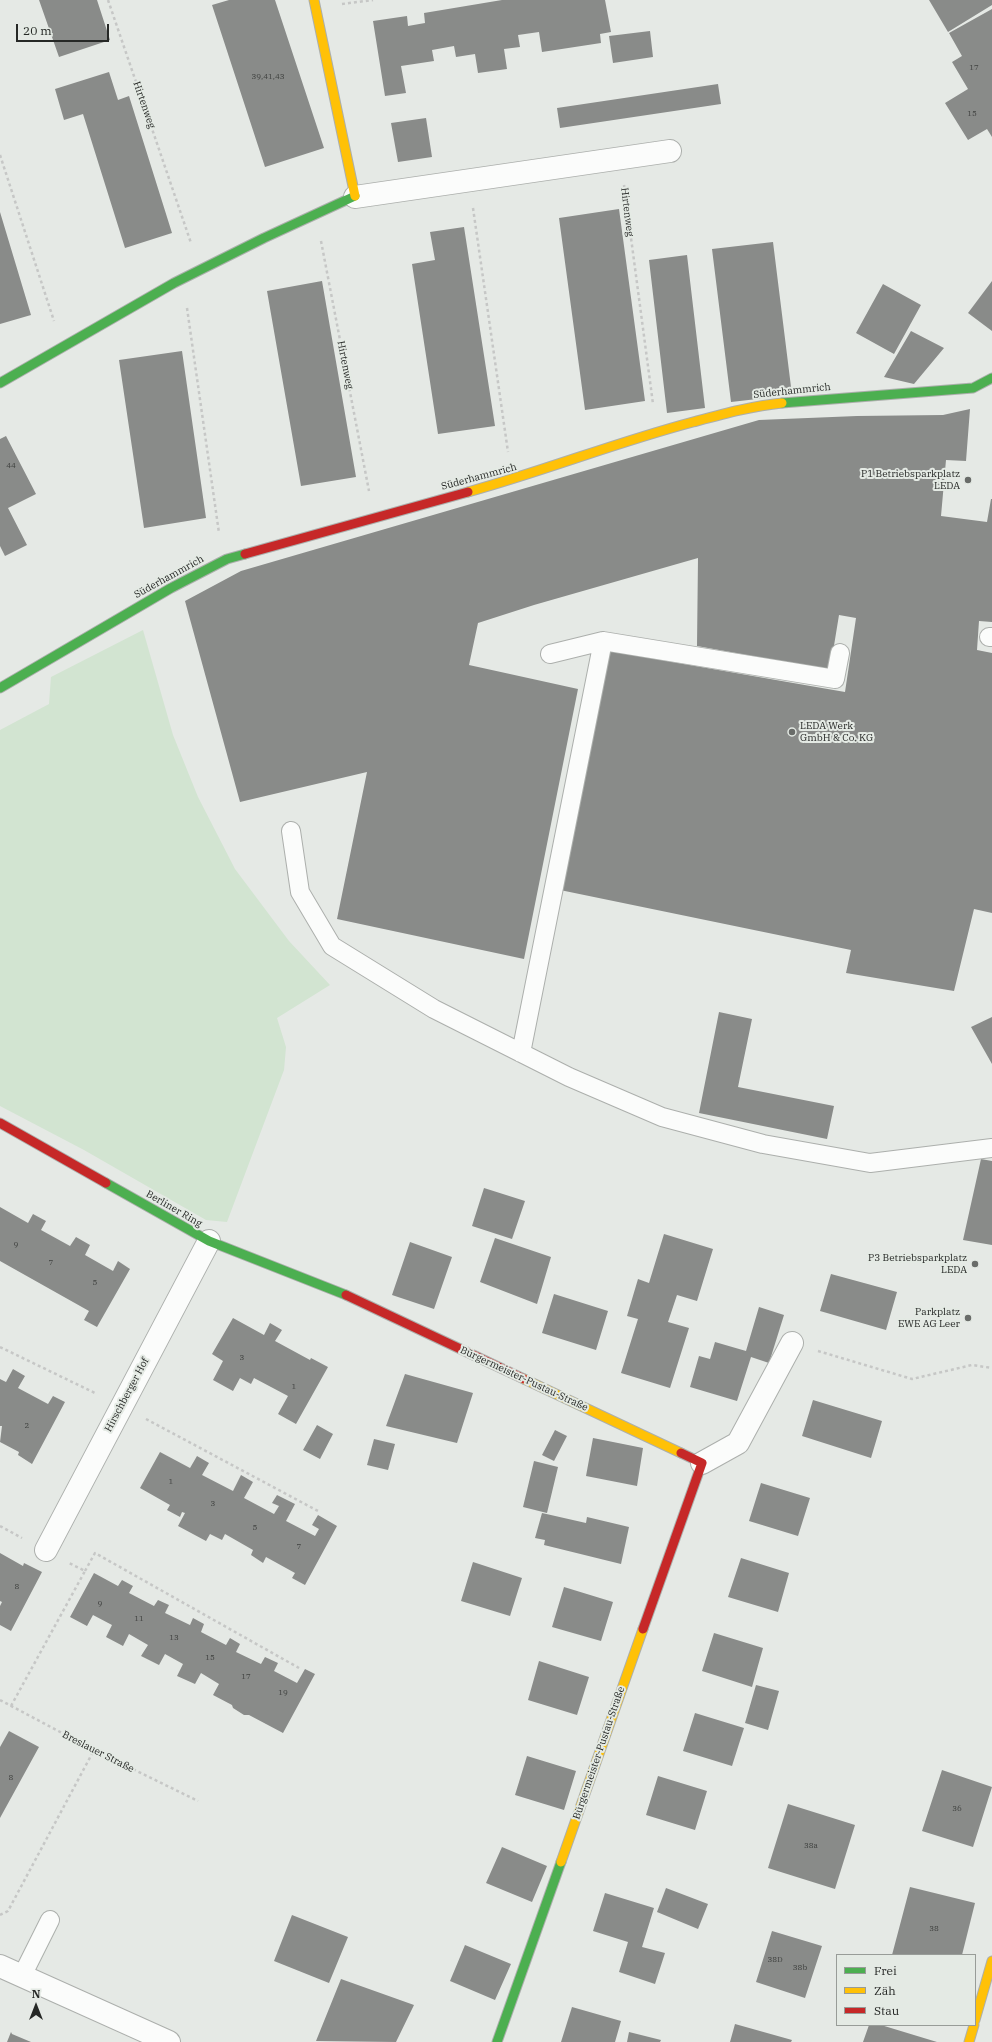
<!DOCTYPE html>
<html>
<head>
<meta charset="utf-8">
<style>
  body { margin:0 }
  #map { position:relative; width:992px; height:2042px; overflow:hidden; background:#e5e9e5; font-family:"IBM Plex Serif",serif }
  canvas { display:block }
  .legend { position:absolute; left:836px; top:1954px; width:140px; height:72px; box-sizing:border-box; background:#e4eae4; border:1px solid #989c98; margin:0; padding:5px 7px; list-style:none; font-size:12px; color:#262826 }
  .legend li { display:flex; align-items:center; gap:8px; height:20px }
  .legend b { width:20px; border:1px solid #989c98 }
  .north { position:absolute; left:16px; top:1986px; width:40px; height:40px; -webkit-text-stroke:3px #e4eae4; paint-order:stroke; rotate:0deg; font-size:11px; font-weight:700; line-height:16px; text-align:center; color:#262826 }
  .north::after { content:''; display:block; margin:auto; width:14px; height:18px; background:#262826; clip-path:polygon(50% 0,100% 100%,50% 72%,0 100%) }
  .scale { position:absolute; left:16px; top:24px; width:93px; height:18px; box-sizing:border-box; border:2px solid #262826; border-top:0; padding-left:5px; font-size:12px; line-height:14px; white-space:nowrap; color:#262826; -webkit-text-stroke:3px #e4eae4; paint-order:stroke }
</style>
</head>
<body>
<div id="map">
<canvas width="992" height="2042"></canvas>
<ul class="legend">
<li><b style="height:5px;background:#4caf50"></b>Frei</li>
<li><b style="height:5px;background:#ffc107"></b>Zäh</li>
<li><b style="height:5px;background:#c62828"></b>Stau</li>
</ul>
<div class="north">N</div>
<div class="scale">20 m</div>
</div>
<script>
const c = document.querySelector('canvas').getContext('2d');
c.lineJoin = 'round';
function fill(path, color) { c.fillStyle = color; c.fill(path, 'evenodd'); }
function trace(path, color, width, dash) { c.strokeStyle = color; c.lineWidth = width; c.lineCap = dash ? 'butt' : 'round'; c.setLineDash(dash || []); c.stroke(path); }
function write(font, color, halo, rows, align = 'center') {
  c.font = font + ' "IBM Plex Serif",serif'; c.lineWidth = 4; c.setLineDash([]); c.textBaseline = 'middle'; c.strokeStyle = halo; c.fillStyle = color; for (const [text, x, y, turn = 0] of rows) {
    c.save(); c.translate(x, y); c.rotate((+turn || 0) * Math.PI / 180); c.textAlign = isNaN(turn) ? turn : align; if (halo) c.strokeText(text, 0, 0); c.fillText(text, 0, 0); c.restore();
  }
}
const green = new Path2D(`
  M 143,630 L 173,735 L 198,797 L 235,869 L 289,941 L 330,985 L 277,1018 L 286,1047 L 284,1070 L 227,1222 L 206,1220 L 84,1150 L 0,1106 L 0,730 L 49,704 L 51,677 Z`);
const building = new Path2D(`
  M 39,0 L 97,0 L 110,40 L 59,57 Z
  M 229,0 L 275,0 L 324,148 L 265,167 L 212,5 Z
  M 502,0 L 605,0 L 611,32 L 600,34 L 601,43 L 542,52 L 539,32 L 518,35 L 520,47 L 504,49 L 507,69 L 478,73 L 475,54 L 456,57 L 454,46 L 432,50 L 434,61 L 401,66 L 406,93 L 385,96 L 373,21 L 407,16 L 408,26 L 425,23 L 424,13 Z
  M 929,0 L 992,0 L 992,5 L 948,32 Z
  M 992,9 L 992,137 L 987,129 L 968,140 L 945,103 L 968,89 L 952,62 L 962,56 L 949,33 Z
  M 650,31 L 653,57 L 613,63 L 609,36 Z
  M 109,72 L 118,100 L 129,96 L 172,233 L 125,248 L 83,114 L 64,120 L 55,89 Z
  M 718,84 L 721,104 L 560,128 L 557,108 Z
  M 426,118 L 432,157 L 398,162 L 391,123 Z
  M 619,209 L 645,401 L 585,410 L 559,218 Z
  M 0,212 L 31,315 L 0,324 Z
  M 464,227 L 495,426 L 438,434 L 412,264 L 435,260 L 430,232 Z
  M 773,242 L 792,395 L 731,402 L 712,249 Z
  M 687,255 L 705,408 L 667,413 L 649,260 Z
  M 322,281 L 356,477 L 301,486 L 267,291 Z
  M 992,281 L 992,331 L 968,313 Z
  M 883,284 L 921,305 L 894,354 L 856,333 Z
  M 911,331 L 944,348 L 914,384 L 884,377 Z
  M 182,351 L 206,518 L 144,528 L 119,360 Z
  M 970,409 L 966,461 L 946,460 L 941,516 L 987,522 L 991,499 L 992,499 L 992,622 L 979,621 L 977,650 L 992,653 L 992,913 L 974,909 L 954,991 L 846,973 L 851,950 L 560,890 L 609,651 L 845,692 L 856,618 L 839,615 L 830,670 L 697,646 L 698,558 L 534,605 L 478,623 L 469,665 L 578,689 L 524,959 L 337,919 L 367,772 L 240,802 L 185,601 L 241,571 L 759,420 L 857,416 L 943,415 Z
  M 6,436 L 36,494 L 8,508 L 27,545 L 5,556 L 0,546 L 0,439 Z
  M 719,1012 L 752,1019 L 738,1087 L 834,1106 L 827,1139 L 699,1113 Z
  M 992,1017 L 992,1064 L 971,1027 Z
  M 981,1159 L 992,1161 L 992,1245 L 963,1240 Z
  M 484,1188 L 525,1201 L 512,1239 L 472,1226 Z
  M 0,1207 L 28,1223 L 33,1214 L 46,1221 L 41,1230 L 70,1246 L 76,1237 L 90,1245 L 85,1255 L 113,1271 L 118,1261 L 130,1269 L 97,1327 L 84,1320 L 89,1311 L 0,1261 Z
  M 664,1234 L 713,1249 L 697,1301 L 677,1295 L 668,1322 L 689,1328 L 670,1388 L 621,1373 L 638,1319 L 627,1316 L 638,1279 L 649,1283 Z
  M 495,1238 L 551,1257 L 537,1304 L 480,1282 Z
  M 410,1242 L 452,1257 L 434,1309 L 392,1295 Z
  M 831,1274 L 897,1292 L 886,1330 L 820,1311 Z
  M 554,1294 L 608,1311 L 596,1350 L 542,1333 Z
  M 759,1307 L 784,1315 L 769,1363 L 751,1357 L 737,1401 L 690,1387 L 699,1356 L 710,1359 L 715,1342 L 746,1351 Z
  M 233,1318 L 264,1335 L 270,1323 L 282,1330 L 275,1341 L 310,1360 L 311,1358 L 328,1367 L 296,1424 L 278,1414 L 288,1396 L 254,1378 L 251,1384 L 240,1378 L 233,1391 L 213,1380 L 223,1361 L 212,1354 Z
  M 13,1369 L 25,1376 L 18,1388 L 48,1404 L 53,1396 L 65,1402 L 32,1464 L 18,1455 L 19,1452 L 0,1442 L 2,1426 L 0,1426 L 0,1379 L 6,1382 Z
  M 405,1374 L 473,1393 L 457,1443 L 386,1426 Z
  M 813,1400 L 882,1421 L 871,1458 L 802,1436 Z
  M 317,1425 L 333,1434 L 320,1459 L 303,1450 Z
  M 555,1430 L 567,1436 L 554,1461 L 542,1455 Z
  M 593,1438 L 643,1448 L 637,1486 L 586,1476 Z
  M 374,1439 L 395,1444 L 388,1470 L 367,1465 Z
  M 160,1452 L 190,1468 L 197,1456 L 209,1463 L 202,1475 L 233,1491 L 241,1475 L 253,1482 L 244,1498 L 274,1514 L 279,1506 L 272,1503 L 277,1495 L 295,1504 L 286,1521 L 315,1536 L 319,1529 L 312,1525 L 318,1515 L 337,1526 L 305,1585 L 292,1578 L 295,1573 L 266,1557 L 263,1563 L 251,1555 L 253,1550 L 225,1534 L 222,1540 L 210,1534 L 206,1541 L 178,1526 L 185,1513 L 182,1512 L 180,1517 L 167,1510 L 170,1505 L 140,1488 Z
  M 534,1461 L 558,1467 L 547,1513 L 523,1507 Z
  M 761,1483 L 810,1498 L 798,1536 L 749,1521 Z
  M 542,1513 L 586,1523 L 587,1517 L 629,1527 L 621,1564 L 544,1545 L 545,1540 L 535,1538 Z
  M 0,1553 L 23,1566 L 24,1563 L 42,1572 L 11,1631 L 0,1625 L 0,1606 L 2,1602 L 0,1601 Z
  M 741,1558 L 789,1573 L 778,1612 L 728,1597 Z
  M 473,1562 L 522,1578 L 510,1616 L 461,1601 Z
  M 94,1573 L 118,1586 L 122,1580 L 133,1586 L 129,1593 L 154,1606 L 158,1600 L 169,1605 L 165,1613 L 190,1625 L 193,1618 L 204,1624 L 201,1632 L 226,1645 L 230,1638 L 240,1644 L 236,1652 L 261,1664 L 265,1657 L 278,1663 L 274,1671 L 297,1683 L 305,1669 L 315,1674 L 283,1733 L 249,1715 L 244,1715 L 233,1708 L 232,1705 L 213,1695 L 219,1684 L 201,1673 L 195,1684 L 177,1676 L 183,1664 L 165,1654 L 159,1665 L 141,1656 L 148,1645 L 129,1634 L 123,1646 L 106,1637 L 112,1625 L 93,1615 L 87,1626 L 70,1617 Z
  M 564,1587 L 613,1602 L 601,1641 L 552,1627 Z
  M 714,1633 L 763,1648 L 752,1687 L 702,1671 Z
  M 539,1661 L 589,1677 L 577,1715 L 528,1700 Z
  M 756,1685 L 779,1691 L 768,1730 L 745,1723 Z
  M 695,1713 L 744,1728 L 732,1766 L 683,1751 Z
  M 9,1731 L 39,1747 L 0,1818 L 0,1747 Z
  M 527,1756 L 576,1771 L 564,1810 L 515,1795 Z
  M 942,1770 L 992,1787 L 973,1847 L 922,1831 Z
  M 658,1776 L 707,1791 L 695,1830 L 646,1815 Z
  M 788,1804 L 855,1825 L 835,1889 L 768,1868 Z
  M 502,1847 L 547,1866 L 532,1902 L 486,1883 Z
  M 910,1887 L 975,1903 L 962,1955 L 892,1955 Z
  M 666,1888 L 708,1904 L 698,1929 L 657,1912 Z
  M 605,1893 L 654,1908 L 642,1947 L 665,1953 L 655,1984 L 619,1972 L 628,1942 L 593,1931 Z
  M 292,1915 L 348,1937 L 329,1983 L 274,1961 Z
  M 772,1931 L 822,1946 L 805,1998 L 756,1982 Z
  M 465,1945 L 511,1964 L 495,2000 L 450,1981 Z
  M 341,1979 L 414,2005 L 396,2042 L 316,2041 Z
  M 572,2007 L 621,2021 L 615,2042 L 561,2042 Z
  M 735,2024 L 792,2040 L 791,2042 L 730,2042 Z
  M 869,2025 L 881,2025 L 937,2042 L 863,2042 Z
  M 11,2032 L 12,2034 L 31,2042 L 7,2042 Z
  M 629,2032 L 661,2040 L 660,2042 L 627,2042 Z`);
const path = new Path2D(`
  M 108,0 L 191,243
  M 342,4 L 373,0
  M 0,155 L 54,321
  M 624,185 L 653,404
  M 473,208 L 508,452
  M 321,241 L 369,491
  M 187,308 L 219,533
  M 0,1347 L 97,1394
  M 818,1351 L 912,1379 L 972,1365 L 992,1368
  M 146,1419 L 318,1511
  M 0,1526 L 22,1538
  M 85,1571 L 95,1553 L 299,1668
  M 0,1700 L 94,1750 L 198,1801
  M 11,1706 L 85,1571 L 69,1563
  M 0,1915 L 8,1911 L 94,1750`);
const lane = new Path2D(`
  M 989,637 L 992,637
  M 603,641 L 835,679 L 840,653
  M 291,831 L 300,892 L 332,946 L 434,1009 L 569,1077 L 662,1117 L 763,1144 L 870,1163 L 992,1148
  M 521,1053 L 603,641 L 550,654
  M 22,1976 L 50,1920`);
const street = new Path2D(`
  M 355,197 L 670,151
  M 702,1463 L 738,1443 L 792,1343
  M 46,1550 L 209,1241
  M 0,1966 L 169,2042`);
const fast = new Path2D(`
  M 0,383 L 174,283 L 264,238 L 355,196
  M 782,403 L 973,388 L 992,378
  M 0,688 L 171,588 L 227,559 L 245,554
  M 106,1183 L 209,1241 L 346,1295
  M 497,2042 L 561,1862`);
const slow = new Path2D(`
  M 314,0 L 355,196
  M 468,492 C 544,471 617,442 693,422 C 723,414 752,406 782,403
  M 524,1379 L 681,1453
  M 561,1862 L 643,1629
  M 975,2020 L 992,1961
  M 969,2042 L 974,2025`);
const jam = new Path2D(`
  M 245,554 L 468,492
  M 0,1123 L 106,1183
  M 346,1295 L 524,1379
  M 643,1629 L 702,1463 L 681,1453`);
const markers = [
  [968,480,4,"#696c69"],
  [792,732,4,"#696c69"],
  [975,1264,4,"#696c69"],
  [968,1318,4,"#696c69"]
];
const numberNames = [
  ["17",974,68],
  ["39,41,43",268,77],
  ["15",972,114],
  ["44",11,466],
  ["9",16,1245],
  ["7",51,1263],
  ["5",95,1283],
  ["3",242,1358],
  ["1",294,1387],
  ["2",27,1426],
  ["1",171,1482],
  ["3",213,1504],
  ["5",255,1528],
  ["7",299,1547],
  ["8",17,1587],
  ["9",100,1604],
  ["11",139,1619],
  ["13",174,1638],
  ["15",210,1658],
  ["17",246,1677],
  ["19",283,1693],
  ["8",11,1778],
  ["36",957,1809],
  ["38a",811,1846],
  ["38",934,1929],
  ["38D",775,1960],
  ["38b",800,1968]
];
const streetNames = [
  ["Hirtenweg",144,105,71],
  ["Hirtenweg",627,212,83],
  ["Hirtenweg",345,365,79],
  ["Süderhammrich",792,391,-6],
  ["Süderhammrich",479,477,-15],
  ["Süderhammrich",169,577,-29],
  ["Berliner Ring",174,1209,30],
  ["Bürgermeister-Pustau-Straße",524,1379,25],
  ["Hirschberger Hof",127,1395,-62],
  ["Breslauer Straße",98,1752,27],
  ["Bürgermeister-Pustau-Straße",599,1753,-71]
];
const poiNames = [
  ["P1 Betriebsparkplatz",960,474],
  ["LEDA",960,486],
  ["LEDA Werk",800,726,"left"],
  ["GmbH & Co. KG",800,738,"left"],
  ["P3 Betriebsparkplatz",967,1258],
  ["LEDA",967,1270],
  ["Parkplatz",960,1312],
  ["EWE AG Leer",960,1324]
];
fill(green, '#d2e4d1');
fill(building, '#898b89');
trace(lane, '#acafac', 20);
trace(street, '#acafac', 24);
trace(fast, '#acafac', 11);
trace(slow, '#acafac', 11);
trace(jam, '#acafac', 11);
trace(path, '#c6c7c6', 2.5, [3, 3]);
trace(lane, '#fbfcfb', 18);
trace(street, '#fbfcfb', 22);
trace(fast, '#4caf50', 9);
trace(slow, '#ffc107', 9);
trace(jam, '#c62828', 9);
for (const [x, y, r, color] of markers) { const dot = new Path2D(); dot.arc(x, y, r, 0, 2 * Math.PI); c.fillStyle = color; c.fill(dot); trace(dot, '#e4eae4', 1.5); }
write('8px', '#3f413f', null, numberNames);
write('10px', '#262826', '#e4eae4', streetNames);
write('10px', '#262826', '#e4eae4', poiNames, 'right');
</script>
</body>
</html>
